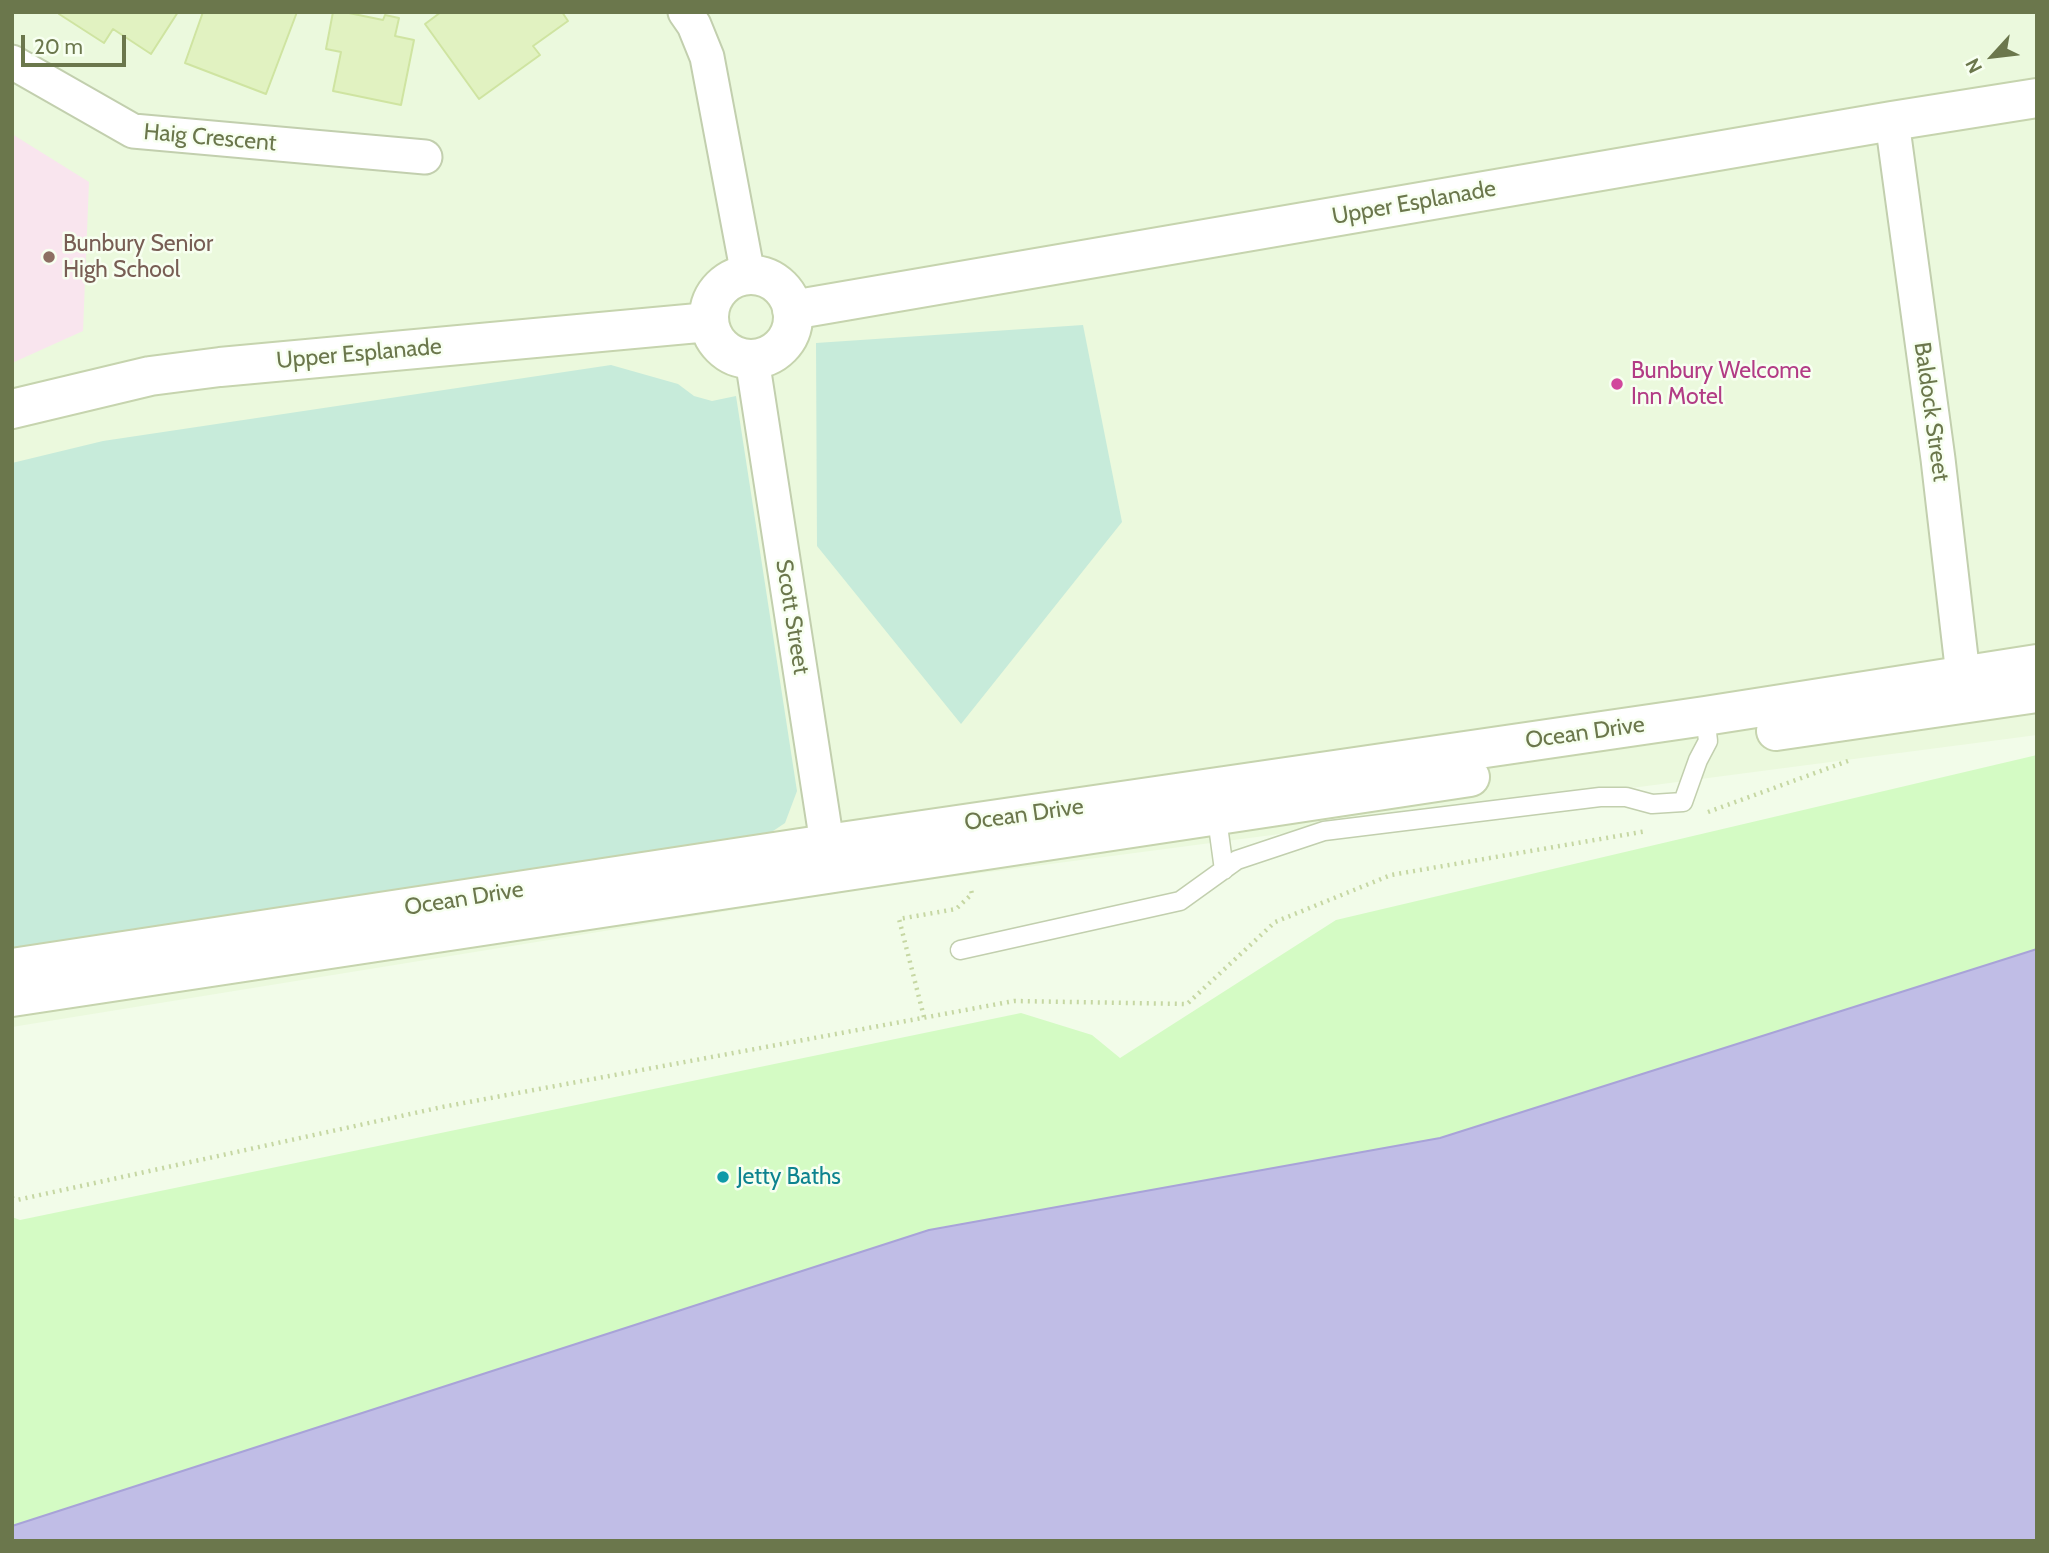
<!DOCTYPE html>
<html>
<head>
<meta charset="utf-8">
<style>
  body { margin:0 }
  #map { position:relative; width:2049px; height:1553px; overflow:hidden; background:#f2fce9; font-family:Cabin,sans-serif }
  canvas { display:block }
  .frame { position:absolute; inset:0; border:14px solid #6b774c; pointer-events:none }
  .north { position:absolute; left:1958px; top:21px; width:70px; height:70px; -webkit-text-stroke:5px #f7fff0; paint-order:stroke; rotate:243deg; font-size:19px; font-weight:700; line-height:28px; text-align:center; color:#6b774c }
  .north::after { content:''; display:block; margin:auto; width:24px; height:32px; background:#6b774c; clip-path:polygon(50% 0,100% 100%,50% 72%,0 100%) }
  .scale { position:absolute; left:21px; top:35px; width:105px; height:32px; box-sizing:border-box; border:4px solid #6b774c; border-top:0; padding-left:9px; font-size:21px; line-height:24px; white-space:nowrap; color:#6b774c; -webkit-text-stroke:5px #f7fff0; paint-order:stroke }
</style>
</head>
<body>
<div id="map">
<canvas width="2049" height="1553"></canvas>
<div class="frame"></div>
<div class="north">N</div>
<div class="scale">20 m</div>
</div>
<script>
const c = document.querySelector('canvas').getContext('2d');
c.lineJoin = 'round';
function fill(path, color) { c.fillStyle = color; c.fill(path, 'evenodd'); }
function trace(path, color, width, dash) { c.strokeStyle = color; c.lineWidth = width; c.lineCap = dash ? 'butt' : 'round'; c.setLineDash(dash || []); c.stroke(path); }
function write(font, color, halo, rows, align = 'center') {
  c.font = font + ' Cabin,sans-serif'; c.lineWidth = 5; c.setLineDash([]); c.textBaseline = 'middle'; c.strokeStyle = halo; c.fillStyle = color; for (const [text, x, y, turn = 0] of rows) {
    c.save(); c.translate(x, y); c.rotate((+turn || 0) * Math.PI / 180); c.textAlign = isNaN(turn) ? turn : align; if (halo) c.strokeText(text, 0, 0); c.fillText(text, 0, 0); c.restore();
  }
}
const residential = new Path2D(`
  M 12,12 L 2037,12 L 2037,735 L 882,886 L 12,1027 Z`);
const education = new Path2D(`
  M 12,134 L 89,182 L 83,331 L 12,363 Z`);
const green = new Path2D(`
  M 1083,325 L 1122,522 L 961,724 L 817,546 L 816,343 Z
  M 611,365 L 678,384 L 694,396 L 712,401 L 736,396 L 797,791 L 785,823 L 752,845 L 12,955 L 12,463 L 103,441 Z`);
const sand = new Path2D(`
  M 2037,755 L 2037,949 L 1440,1138 L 929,1230 L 12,1526 L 12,1217 L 20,1220 L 1021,1013 L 1092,1035 L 1120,1058 L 1336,920 Z`);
const water = new Path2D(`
  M 2037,949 L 2037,1541 L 12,1541 L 12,1526 L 929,1230 L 1440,1138 Z`);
const building = new Path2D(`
  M 61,12 L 178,12 L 151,54 L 113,29 L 104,43 L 59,14 Z
  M 203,12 L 297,12 L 266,94 L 185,63 Z
  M 333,12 L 344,12 L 383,20 L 385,15 L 399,18 L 395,36 L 414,40 L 401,105 L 333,91 L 341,52 L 326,49 Z
  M 441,12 L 562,12 L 568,21 L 533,46 L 540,55 L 479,99 L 425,24 Z`);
const path = new Path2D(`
  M 1708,812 L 1848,761
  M 924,1017 L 899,919 L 956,909 L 972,894 L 971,890
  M 12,1198 L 17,1200 L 442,1107 L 1014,1001 L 1187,1004 L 1275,922 L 1391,875 L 1647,831`);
const lane = new Path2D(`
  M 1216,811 L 1224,870
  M 960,950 L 1180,901 L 1237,860 L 1324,831 L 1600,797 L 1626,797 L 1652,804 L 1683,802 L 1698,760 L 1708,741 L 1705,716`);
const street = new Path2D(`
  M 685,12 L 694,25 L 707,57 L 748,275
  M 12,62 L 133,131 L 425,157
  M 1892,121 L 1938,459 L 1963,675 L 1965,702
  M 752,359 L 831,869`);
const secondary = new Path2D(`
  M709 317a42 42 0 1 1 84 0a42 42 0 1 1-84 0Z
  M 792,310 L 1892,121 L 2037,98
  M 12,409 L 150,376 L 220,367 L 709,322
  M 1776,731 L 2037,693
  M 12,968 L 827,844 L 1705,716 L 2037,664
  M 12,997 L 1470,777`);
const markers = [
  [49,257,7,"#8d6e63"],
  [1617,384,7,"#d1479c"],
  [723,1177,7,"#0f9aa8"]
];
const streetNames = [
  ["Haig Crescent",210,138,5],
  ["Upper Esplanade",1414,203,-10],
  ["Upper Esplanade",359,354,-5],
  ["Baldock Street",1931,412,82],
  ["Scott Street",792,617,81],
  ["Ocean Drive",1585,733,-8],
  ["Ocean Drive",1024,815,-8],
  ["Ocean Drive",464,899,-9]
];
const educationNames = [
  ["Bunbury Senior",63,244],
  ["High School",63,270]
];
const hotelNames = [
  ["Bunbury Welcome",1631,371],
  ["Inn Motel",1631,397]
];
const cultureNames = [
  ["Jetty Baths",737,1177]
];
fill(residential, '#ebf9dd');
fill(education, '#f9e5ee');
fill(green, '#c7ebda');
fill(sand, '#d4fbc4');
fill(water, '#c0bde6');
trace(water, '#a8a3d8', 2);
fill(building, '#e1f2c1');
trace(building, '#cfe4a1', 2);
trace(lane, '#c2cfae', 21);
trace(street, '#c2cfae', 37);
trace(secondary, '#c6d4ae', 42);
trace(path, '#c6d7a3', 4.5, [2, 5]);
trace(lane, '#fff', 18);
trace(street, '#fff', 33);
trace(secondary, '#fff', 38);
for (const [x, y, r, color] of markers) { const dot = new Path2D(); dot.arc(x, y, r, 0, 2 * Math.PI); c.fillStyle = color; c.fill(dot); trace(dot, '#f7fff0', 2.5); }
write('23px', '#6b774c', '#f7fff0', streetNames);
write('23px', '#785e54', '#f7fff0', educationNames, 'left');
write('23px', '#b23c85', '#f7fff0', hotelNames, 'left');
write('23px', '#0d838f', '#f7fff0', cultureNames, 'left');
</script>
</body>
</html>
